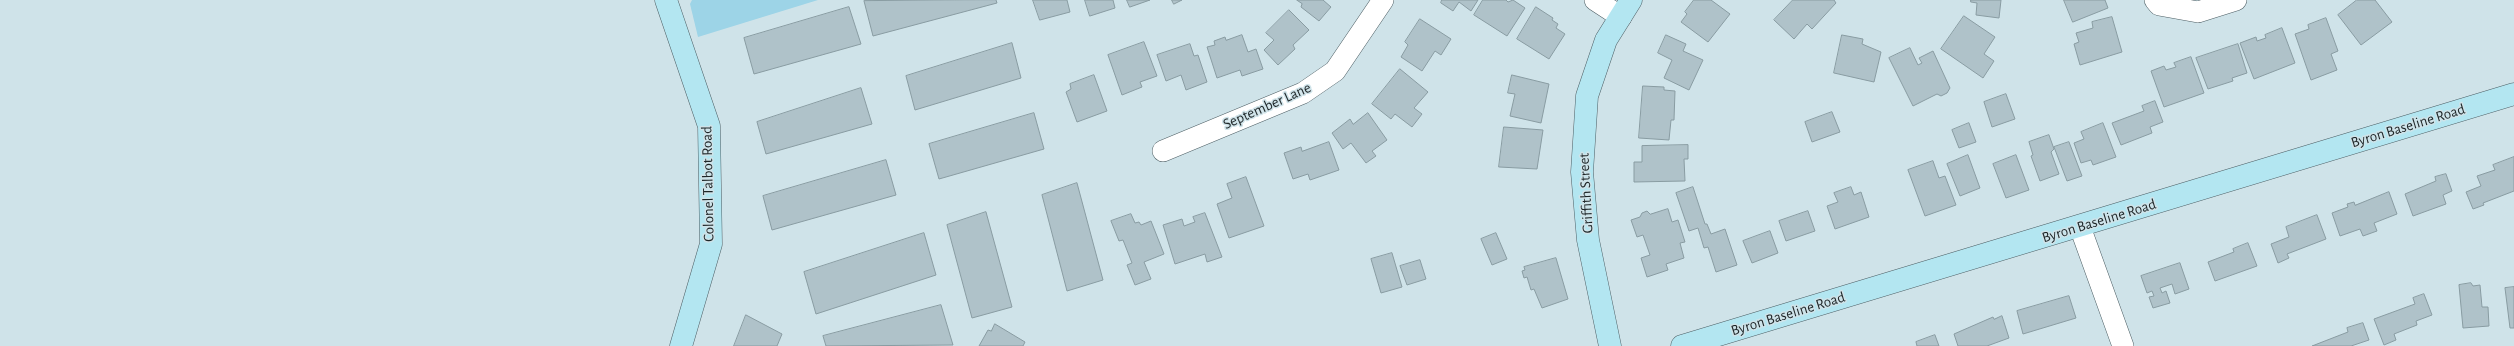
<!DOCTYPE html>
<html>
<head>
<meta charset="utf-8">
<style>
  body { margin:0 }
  canvas { display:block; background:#cfe3e9 }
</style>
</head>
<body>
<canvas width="2514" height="346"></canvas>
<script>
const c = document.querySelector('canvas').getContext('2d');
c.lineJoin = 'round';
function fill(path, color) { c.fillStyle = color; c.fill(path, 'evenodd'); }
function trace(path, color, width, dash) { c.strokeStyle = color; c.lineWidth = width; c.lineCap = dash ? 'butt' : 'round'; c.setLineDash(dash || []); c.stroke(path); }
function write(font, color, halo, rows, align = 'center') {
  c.font = font + ' "Alegreya Sans",sans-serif'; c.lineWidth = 3; c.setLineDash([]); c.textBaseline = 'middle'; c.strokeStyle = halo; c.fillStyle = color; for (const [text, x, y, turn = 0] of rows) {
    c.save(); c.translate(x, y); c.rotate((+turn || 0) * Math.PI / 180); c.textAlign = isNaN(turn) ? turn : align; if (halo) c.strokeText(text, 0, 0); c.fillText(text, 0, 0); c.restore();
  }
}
const green = new Path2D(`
  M 692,0 L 818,0 L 698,37 L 690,4 Z`);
const building = new Path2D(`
  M 996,0 L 997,3 L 873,36 L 864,1 Z
  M 1033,0 L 1067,0 L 1070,12 L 1040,20 Z
  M 1085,0 L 1113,0 L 1115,8 L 1090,16 Z
  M 1127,0 L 1150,0 L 1130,7 Z
  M 1172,0 L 1182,0 L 1174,4 Z
  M 1297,0 L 1323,0 L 1331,7 L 1319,21 L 1301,7 L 1302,4 Z
  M 1442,0 L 1478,0 L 1471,11 L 1459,2 L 1453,11 L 1441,3 Z
  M 1483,0 L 1506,0 L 1508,2 L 1513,0 L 1525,8 L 1507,36 L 1474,15 Z
  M 1694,0 L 1711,0 L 1730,14 L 1708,42 L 1681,22 L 1687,14 L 1685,12 Z
  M 1793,0 L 1834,0 L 1836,3 L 1812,29 L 1807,24 L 1794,39 L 1774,20 Z
  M 1971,0 L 2001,0 L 1999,18 L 1976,15 L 1977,3 L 1971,2 Z
  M 2064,0 L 2105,0 L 2108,8 L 2073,22 Z
  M 2357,0 L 2375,0 L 2392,22 L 2361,45 L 2338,15 Z
  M 849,7 L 861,44 L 754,74 L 744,38 Z
  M 1536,7 L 1553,18 L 1552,20 L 1558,24 L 1556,28 L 1565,34 L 1549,59 L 1517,39 Z
  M 1289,10 L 1309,30 L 1293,45 L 1295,49 L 1278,65 L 1264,50 L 1274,40 L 1266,33 Z
  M 1964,16 L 1995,37 L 1984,54 L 1994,61 L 1983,78 L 1941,49 Z
  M 2112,17 L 2122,52 L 2080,65 L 2074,44 L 2079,42 L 2076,33 L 2093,28 L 2092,22 Z
  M 2326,18 L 2338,51 L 2331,54 L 2337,70 L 2311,80 L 2295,34 L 2309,29 L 2308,25 Z
  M 1420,19 L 1451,39 L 1441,55 L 1435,51 L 1422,71 L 1401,57 L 1408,45 L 1405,42 Z
  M 2282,28 L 2295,63 L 2254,79 L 2240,43 L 2256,37 L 2257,41 L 2266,38 L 2265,35 Z
  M 1242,35 L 1248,52 L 1256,49 L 1263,69 L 1242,76 L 1240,70 L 1217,78 L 1207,47 L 1215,45 L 1214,41 L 1225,37 L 1226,40 Z
  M 1666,35 L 1686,44 L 1683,51 L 1703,60 L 1689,90 L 1664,78 L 1672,60 L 1658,53 Z
  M 1842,35 L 1863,39 L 1862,44 L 1881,52 L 1874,82 L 1834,73 Z
  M 1144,42 L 1157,76 L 1140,82 L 1142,87 L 1122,95 L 1108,55 Z
  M 1012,43 L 1021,78 L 915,110 L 906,76 Z
  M 1190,44 L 1194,56 L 1198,55 L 1207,82 L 1186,90 L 1181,75 L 1166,81 L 1157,55 Z
  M 2238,44 L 2247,73 L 2232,78 L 2233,81 L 2208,89 L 2196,58 Z
  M 1910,48 L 1918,65 L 1922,63 L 1919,58 L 1933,51 L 1950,88 L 1947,93 L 1941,96 L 1937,94 L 1913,106 L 1889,58 Z
  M 2191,57 L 2204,93 L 2164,107 L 2151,71 L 2164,66 L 2166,70 L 2176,67 L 2174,63 Z
  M 1400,69 L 1428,92 L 1414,108 L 1422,114 L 1412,127 L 1395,114 L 1391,119 L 1372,104 Z
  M 1094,75 L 1107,111 L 1077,122 L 1066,92 L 1071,89 L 1070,84 Z
  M 1512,75 L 1549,84 L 1541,123 L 1510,116 L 1515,94 L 1508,93 Z
  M 1643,86 L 1664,87 L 1664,90 L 1675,91 L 1674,120 L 1671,120 L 1669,140 L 1639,138 Z
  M 861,88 L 872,124 L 766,154 L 757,122 Z
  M 2006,94 L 2015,119 L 1992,127 L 1984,102 Z
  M 2155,101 L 2163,122 L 2150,127 L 2152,133 L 2121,145 L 2112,123 L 2144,111 L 2142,106 Z
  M 1832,112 L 1840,132 L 1812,142 L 1805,122 Z
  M 1034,113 L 1044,149 L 939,179 L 929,144 Z
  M 1368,113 L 1387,140 L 1372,151 L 1376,156 L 1366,163 L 1351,143 L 1343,149 L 1332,133 L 1350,119 L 1353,124 Z
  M 1969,123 L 1976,142 L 1959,148 L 1952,130 Z
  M 2103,123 L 2116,157 L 2093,165 L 2091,160 L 2081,163 L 2074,143 L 2084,139 L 2081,132 Z
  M 1504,127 L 1543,130 L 1537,169 L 1499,167 Z
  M 2049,135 L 2054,149 L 2051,152 L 2059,174 L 2040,181 L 2031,156 L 2033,155 L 2029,142 Z
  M 1329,142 L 1339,170 L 1310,180 L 1308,174 L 1293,179 L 1284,153 L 1301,147 L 1302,151 Z
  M 2069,142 L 2082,176 L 2067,181 L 2054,147 Z
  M 1688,145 L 1688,159 L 1684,159 L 1685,181 L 1634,182 L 1634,162 L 1642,162 L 1642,146 Z
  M 1968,155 L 1980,188 L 1960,196 L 1947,164 Z
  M 2016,155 L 2029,190 L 2006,198 L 1993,164 Z
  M 2514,157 L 2514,191 L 2483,203 L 2484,205 L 2473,209 L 2466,192 L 2481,186 L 2477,176 L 2495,170 L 2493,165 Z
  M 886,160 L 896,195 L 772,230 L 763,196 Z
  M 1933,161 L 1939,178 L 1945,176 L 1956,205 L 1925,216 L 1908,170 Z
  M 2446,174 L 2452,191 L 2443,195 L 2446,204 L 2413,216 L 2405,194 L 2436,181 L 2435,177 Z
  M 1246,177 L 1264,226 L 1229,238 L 1217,204 L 1232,198 L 1227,184 Z
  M 1077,183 L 1103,280 L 1067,291 L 1042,195 Z
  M 1693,187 L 1705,224 L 1707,224 L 1711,234 L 1725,229 L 1737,265 L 1716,272 L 1708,247 L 1704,248 L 1698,228 L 1689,231 L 1676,193 Z
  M 1851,187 L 1854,195 L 1861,192 L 1869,217 L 1835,229 L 1827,206 L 1838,202 L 1834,193 Z
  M 2389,192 L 2397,214 L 2374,223 L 2377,231 L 2363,236 L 2360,229 L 2340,236 L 2332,213 L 2348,207 L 2347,204 L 2354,202 L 2355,205 Z
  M 1668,209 L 1672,222 L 1678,220 L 1685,242 L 1680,243 L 1684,258 L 1666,264 L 1668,270 L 1647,277 L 1641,258 L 1650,255 L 1643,235 L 1637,237 L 1631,220 L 1640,217 L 1642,213 L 1647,211 L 1650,214 Z
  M 1808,211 L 1815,231 L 1786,241 L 1779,221 Z
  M 986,212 L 1012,307 L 972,318 L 947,225 Z
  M 1205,213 L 1222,257 L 1207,262 L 1205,254 L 1175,264 L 1163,225 L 1182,219 L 1184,226 L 1195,222 L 1193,217 Z
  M 1131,214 L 1135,223 L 1139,222 L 1141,225 L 1151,221 L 1164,254 L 1144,262 L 1151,279 L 1135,285 L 1127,265 L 1132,263 L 1123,240 L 1119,241 L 1111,221 Z
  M 2317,215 L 2326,239 L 2287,254 L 2289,258 L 2278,263 L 2271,244 L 2289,237 L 2286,227 Z
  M 1770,231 L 1778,253 L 1752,263 L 1743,241 Z
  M 924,233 L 936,275 L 816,314 L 804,272 Z
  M 1496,233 L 1507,259 L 1492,265 L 1481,239 Z
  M 2248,243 L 2257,266 L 2215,281 L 2208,262 L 2234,252 L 2233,249 Z
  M 1392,253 L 1402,287 L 1381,293 L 1371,259 Z
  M 1556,258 L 1568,299 L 1542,308 L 1534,289 L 1531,290 L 1527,277 L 1524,278 L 1522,271 L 1525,270 L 1524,267 Z
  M 1420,260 L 1426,279 L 1407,285 L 1400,266 Z
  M 2180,263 L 2189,289 L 2175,294 L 2172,284 L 2160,288 L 2162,293 L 2166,291 L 2170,303 L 2153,308 L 2149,297 L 2154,296 L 2152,291 L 2147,293 L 2141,276 Z
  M 2471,283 L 2473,286 L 2480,285 L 2482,307 L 2488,307 L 2489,326 L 2463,328 L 2459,285 Z
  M 2514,287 L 2514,328 L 2510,328 L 2505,288 Z
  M 2424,294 L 2432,315 L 2416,321 L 2417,325 L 2394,334 L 2396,340 L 2384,345 L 2374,319 L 2415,304 L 2413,298 Z
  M 2069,296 L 2076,318 L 2023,334 L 2017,311 Z
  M 941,305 L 953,345 L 826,346 L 823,336 Z
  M 746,315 L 782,334 L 777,346 L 734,346 Z
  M 2002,316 L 2009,338 L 1987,346 L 1958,346 L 1954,334 L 1993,317 L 1994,319 Z
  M 2363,323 L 2369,340 L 2351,346 L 2312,346 L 2348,332 L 2347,328 Z
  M 995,324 L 1025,342 L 1023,346 L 979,346 L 988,330 L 991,331 Z
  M 1935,335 L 1939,346 L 1917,346 L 1916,342 Z`);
const street = new Path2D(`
  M 1595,0 L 1621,17
  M 2155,0 L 2159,5 L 2198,12 L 2236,0
  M 1163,151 L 1303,93 L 1335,71 L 1383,0
  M 2080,227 L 2123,346`);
const secondary = new Path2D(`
  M 666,0 L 709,126 L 711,244 L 681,346
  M 1610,346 L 1588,240 L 1582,172 L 1587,96 L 1606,40 L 1631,0
  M 1682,346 L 2514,94`);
const streetNames = [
  ["September Lane",1267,106,-24],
  ["Byron Baseline Road",2408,126,-17],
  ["Colonel Talbot Road",708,184,-91],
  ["Griffith Street",1586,193,-93],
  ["Byron Baseline Road",2099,221,-17],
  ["Byron Baseline Road",1788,314,-17]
];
fill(green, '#9dd4e7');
fill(building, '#afc2c9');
trace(building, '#899ca2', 1);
trace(street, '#4e5f65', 22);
trace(secondary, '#4e5f65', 23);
trace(street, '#fff', 21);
trace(secondary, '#b3e6f1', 22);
write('15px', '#1e2628', '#cfe3e9', streetNames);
</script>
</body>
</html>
